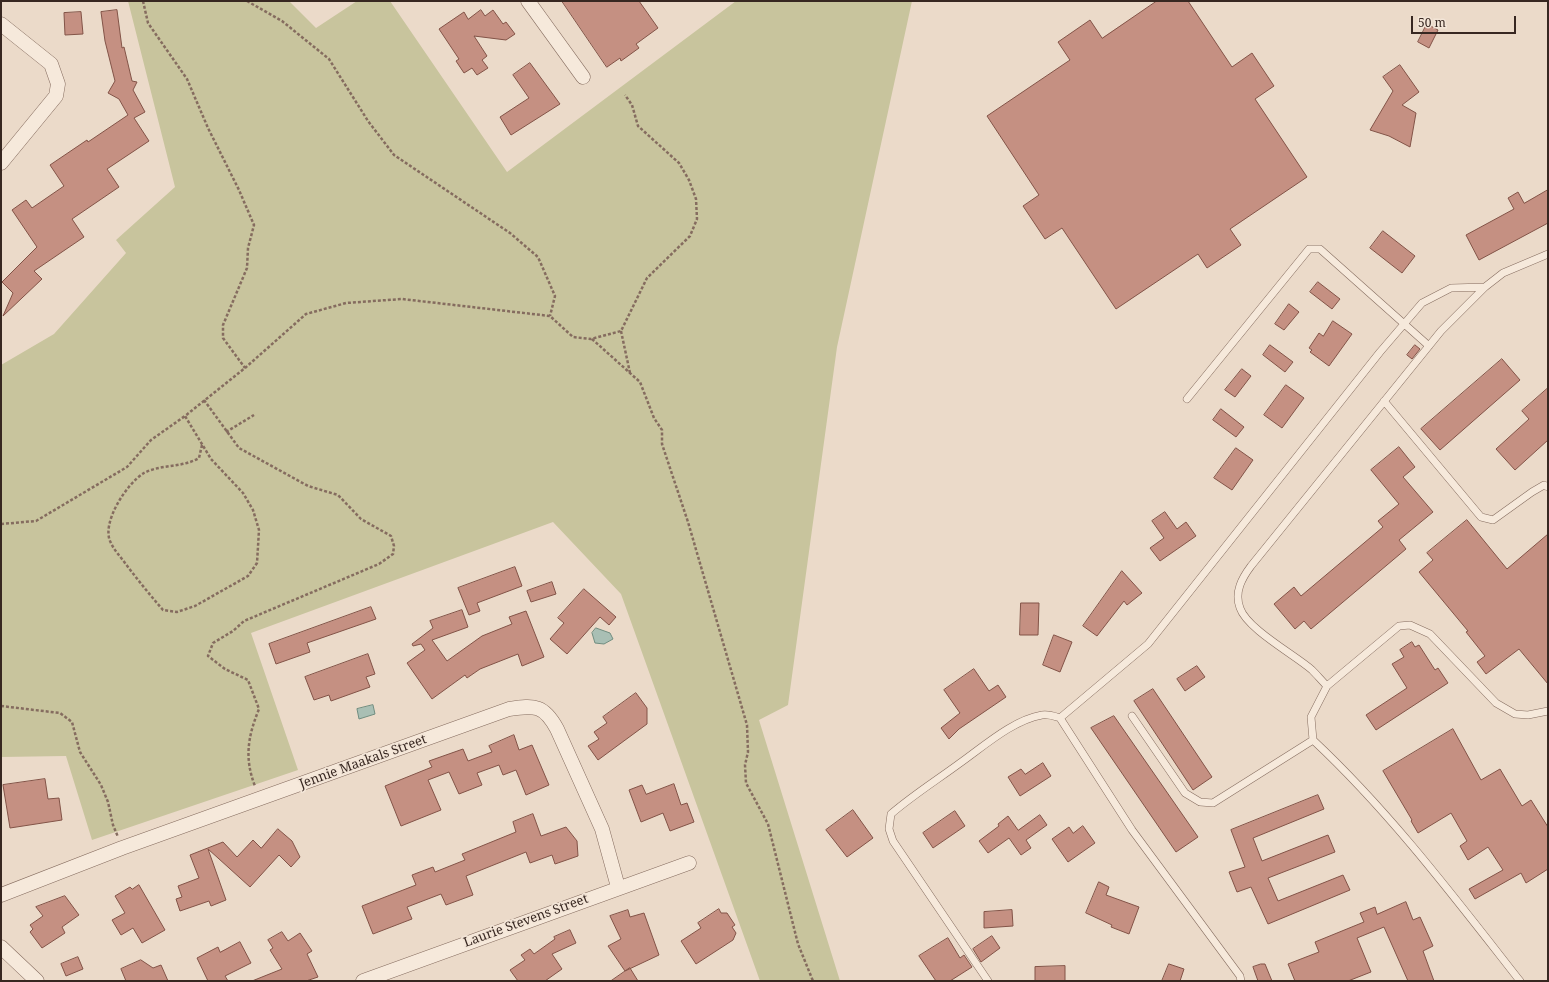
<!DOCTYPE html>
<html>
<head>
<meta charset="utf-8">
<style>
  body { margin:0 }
  #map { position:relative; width:1549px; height:982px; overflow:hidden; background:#ebdac9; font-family:"Noto Serif",serif }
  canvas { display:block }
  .frame { position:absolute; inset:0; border:2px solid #372721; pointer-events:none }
  .scale { position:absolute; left:1411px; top:16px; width:105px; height:18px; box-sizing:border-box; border:2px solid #372721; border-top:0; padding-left:5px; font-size:12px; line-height:14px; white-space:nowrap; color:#372721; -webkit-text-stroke:3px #f3e5d7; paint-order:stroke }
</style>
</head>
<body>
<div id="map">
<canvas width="1549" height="982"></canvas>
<div class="frame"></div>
<div class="scale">50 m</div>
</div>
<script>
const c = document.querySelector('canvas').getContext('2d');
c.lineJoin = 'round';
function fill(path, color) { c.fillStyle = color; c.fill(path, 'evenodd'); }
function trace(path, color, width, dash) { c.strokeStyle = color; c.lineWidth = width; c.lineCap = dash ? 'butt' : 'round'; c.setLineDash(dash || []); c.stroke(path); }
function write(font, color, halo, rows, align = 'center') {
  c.font = font + ' "Noto Serif",serif'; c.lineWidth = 3.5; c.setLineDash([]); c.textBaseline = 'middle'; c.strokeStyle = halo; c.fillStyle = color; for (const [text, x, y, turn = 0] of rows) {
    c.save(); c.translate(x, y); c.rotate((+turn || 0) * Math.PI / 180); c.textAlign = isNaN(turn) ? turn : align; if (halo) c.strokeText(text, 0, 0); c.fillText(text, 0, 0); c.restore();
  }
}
const green = new Path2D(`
  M 128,1 L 289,1 L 316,28 L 357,1 L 390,1 L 507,172 L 736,1 L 912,1 L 837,347 L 788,705 L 759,720 L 840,981 L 760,981 L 621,594 L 553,522 L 251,633 L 298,770 L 92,840 L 66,756 L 1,757 L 1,365 L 54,334 L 126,253 L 116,240 L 175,187 Z`);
const water = new Path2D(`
  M 596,628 L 610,633 L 613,639 L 604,644 L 595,643 L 592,633 Z
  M 373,705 L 375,714 L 359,719 L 357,709 Z`);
const building = new Path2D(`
  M 562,1 L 639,1 L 658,28 L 636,44 L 639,48 L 621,61 L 620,58 L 607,67 Z
  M 1157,1 L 1188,1 L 1232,67 L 1252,53 L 1274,86 L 1255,99 L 1307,177 L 1230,229 L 1241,245 L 1207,268 L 1198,254 L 1116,309 L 1062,228 L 1045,239 L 1023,206 L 1039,195 L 987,116 L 1070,60 L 1058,42 L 1090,20 L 1102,38 Z
  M 117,10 L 122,48 L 124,47 L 132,81 L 137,82 L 133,90 L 145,112 L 134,118 L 149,141 L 107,169 L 119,187 L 72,219 L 84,237 L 34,271 L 42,279 L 3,316 L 13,293 L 2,282 L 37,247 L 12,210 L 26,200 L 32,208 L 64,186 L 50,165 L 87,140 L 88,142 L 128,115 L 119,99 L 108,93 L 115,81 L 105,41 L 101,12 Z
  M 481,10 L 485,16 L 493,10 L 503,24 L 506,22 L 515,34 L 506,40 L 474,36 L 487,56 L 482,60 L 488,68 L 477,75 L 472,68 L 464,73 L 456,61 L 459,59 L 439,29 L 464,12 L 468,19 Z
  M 81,12 L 83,34 L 65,35 L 64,13 Z
  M 1427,24 L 1438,30 L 1429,48 L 1418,42 Z
  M 530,63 L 560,104 L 511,135 L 500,117 L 529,98 L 513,75 Z
  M 1400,65 L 1419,92 L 1402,105 L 1416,113 L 1410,147 L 1389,136 L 1370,130 L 1393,91 L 1383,77 Z
  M 1548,190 L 1548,223 L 1479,260 L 1466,235 L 1514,209 L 1508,198 L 1518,192 L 1524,203 Z
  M 1383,231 L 1415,256 L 1402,273 L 1370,248 Z
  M 1318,282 L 1340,299 L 1332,309 L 1310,292 Z
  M 1289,304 L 1299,312 L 1284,330 L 1275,324 Z
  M 1333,321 L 1352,334 L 1329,366 L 1310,352 L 1312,350 L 1309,348 L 1319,333 L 1323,336 Z
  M 1270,345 L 1293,362 L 1285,372 L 1263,355 Z
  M 1415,345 L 1420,349 L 1412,359 L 1407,355 Z
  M 1502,359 L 1520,380 L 1440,450 L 1421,429 Z
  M 1242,369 L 1251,376 L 1235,397 L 1225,390 Z
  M 1286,385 L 1304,398 L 1282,428 L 1264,415 Z
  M 1548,388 L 1548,440 L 1515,470 L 1496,449 L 1529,419 L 1522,411 Z
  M 1221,409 L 1244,427 L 1236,437 L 1213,420 Z
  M 1399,447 L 1415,467 L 1403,477 L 1433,512 L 1399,540 L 1406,549 L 1311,629 L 1304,621 L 1295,629 L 1274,604 L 1294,587 L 1301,596 L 1383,527 L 1378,521 L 1399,504 L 1371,470 Z
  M 1236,448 L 1253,460 L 1232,490 L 1214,478 Z
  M 1165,512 L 1177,529 L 1186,522 L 1196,536 L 1160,561 L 1150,548 L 1164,538 L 1152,521 Z
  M 1467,520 L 1507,569 L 1548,534 L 1548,684 L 1519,649 L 1486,674 L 1477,662 L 1485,656 L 1466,632 L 1468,631 L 1419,572 L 1433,560 L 1427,553 Z
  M 515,567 L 522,586 L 477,603 L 480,611 L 469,615 L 458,588 Z
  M 1122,571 L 1142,593 L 1127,605 L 1124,601 L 1097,636 L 1083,626 Z
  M 552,582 L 556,594 L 531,602 L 527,591 Z
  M 584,589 L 616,617 L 609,625 L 600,617 L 567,654 L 550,639 L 564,623 L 558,618 Z
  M 1021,603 L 1039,603 L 1038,635 L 1020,635 Z
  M 371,607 L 376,619 L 307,643 L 310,652 L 276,664 L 269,644 Z
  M 462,610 L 468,627 L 432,640 L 447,661 L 482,636 L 512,624 L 509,617 L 526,611 L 544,657 L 522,666 L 518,654 L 480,669 L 467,678 L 465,675 L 432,699 L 407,663 L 425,650 L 421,644 L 413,646 L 412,644 L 433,628 L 430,621 Z
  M 1054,635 L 1072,642 L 1060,672 L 1043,665 Z
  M 1412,642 L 1415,647 L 1419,645 L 1435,670 L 1438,668 L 1448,683 L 1376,730 L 1366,715 L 1407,688 L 1392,664 L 1404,657 L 1400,650 Z
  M 368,654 L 375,674 L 366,677 L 370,687 L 331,701 L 329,695 L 314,700 L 305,677 Z
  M 1197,666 L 1205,677 L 1185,691 L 1177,679 Z
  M 974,669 L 989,691 L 998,685 L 1006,697 L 959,729 L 949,739 L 941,728 L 960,713 L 944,690 Z
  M 1153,689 L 1212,777 L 1193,790 L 1134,701 Z
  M 636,693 L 647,708 L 647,724 L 598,760 L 588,746 L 599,739 L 594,732 L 607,723 L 603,717 Z
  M 1114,716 L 1198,837 L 1176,852 L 1091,728 Z
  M 1453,729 L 1481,780 L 1500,769 L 1522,806 L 1531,800 L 1548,827 L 1548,869 L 1526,883 L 1521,873 L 1475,899 L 1469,889 L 1503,870 L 1488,847 L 1468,860 L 1460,846 L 1467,841 L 1451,813 L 1418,833 L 1411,821 L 1412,820 L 1383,771 Z
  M 514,735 L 519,750 L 532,745 L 549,785 L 526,795 L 516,770 L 503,775 L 499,765 L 477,773 L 482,785 L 459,794 L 449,772 L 428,780 L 441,810 L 401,826 L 385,786 L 432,767 L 429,761 L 463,749 L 468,761 L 492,752 L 489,746 Z
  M 1043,763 L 1051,776 L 1020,796 L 1008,777 L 1021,769 L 1025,774 Z
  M 45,779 L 48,799 L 59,798 L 62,820 L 10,828 L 3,785 Z
  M 674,784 L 681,805 L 687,803 L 694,822 L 670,831 L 663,813 L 641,822 L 629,790 L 642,785 L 646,794 Z
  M 1318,795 L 1324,809 L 1253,838 L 1262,861 L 1328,835 L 1335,852 L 1268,878 L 1278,901 L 1343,875 L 1350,890 L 1268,924 L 1251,887 L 1237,892 L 1229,872 L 1245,867 L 1231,830 Z
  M 853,810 L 873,838 L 847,857 L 826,830 Z
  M 955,811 L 965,826 L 933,848 L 923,833 Z
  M 533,814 L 541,836 L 566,827 L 577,841 L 578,856 L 555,864 L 552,855 L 530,863 L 526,852 L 466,876 L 473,895 L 446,905 L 441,894 L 407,907 L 412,919 L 373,934 L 362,906 L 416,885 L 412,875 L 433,867 L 435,872 L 465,860 L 462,854 L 516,832 L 513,822 Z
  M 1040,815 L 1047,825 L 1026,840 L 1031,848 L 1021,855 L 1009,838 L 988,853 L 979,841 L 999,826 L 998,824 L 1008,816 L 1018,830 Z
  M 1083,826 L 1095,843 L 1068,862 L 1052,839 L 1069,827 L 1073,833 Z
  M 278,829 L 292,841 L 300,857 L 291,867 L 279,855 L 250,887 L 208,849 L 226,900 L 211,906 L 209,901 L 180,911 L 176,899 L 182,897 L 178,886 L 199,878 L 190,855 L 223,842 L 237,857 L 253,840 L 261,848 Z
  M 1099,882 L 1109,887 L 1106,895 L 1139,907 L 1129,934 L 1111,927 L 1112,925 L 1086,913 Z
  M 139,885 L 165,930 L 142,943 L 133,928 L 121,935 L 112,920 L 125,913 L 115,896 L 130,887 L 132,889 Z
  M 65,896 L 79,915 L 62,927 L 65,933 L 42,948 L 30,932 L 33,929 L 30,925 L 43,916 L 36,907 Z
  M 1406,902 L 1413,920 L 1420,917 L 1433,946 L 1423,951 L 1434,981 L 1408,981 L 1384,927 L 1357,938 L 1371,972 L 1348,981 L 1295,981 L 1288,964 L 1319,952 L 1315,942 L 1364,922 L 1360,913 L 1375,907 L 1377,914 Z
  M 719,909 L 721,913 L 727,913 L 735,925 L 732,927 L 736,933 L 733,940 L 696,964 L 681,941 L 701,928 L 698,923 Z
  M 628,910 L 630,917 L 644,913 L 659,955 L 625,971 L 608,946 L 621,939 L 610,916 Z
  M 1012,910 L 1013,926 L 984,928 L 984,912 Z
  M 570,930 L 576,943 L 552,954 L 562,969 L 545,981 L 518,981 L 510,970 L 525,960 L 521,955 L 530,949 L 534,954 L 555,939 L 554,937 Z
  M 282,932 L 288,941 L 300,933 L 312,951 L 307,954 L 318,977 L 306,981 L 252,981 L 282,969 L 270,950 L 273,948 L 268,940 Z
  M 992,936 L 1000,948 L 981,962 L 973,949 Z
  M 948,938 L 960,958 L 964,955 L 972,967 L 950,981 L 936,981 L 919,956 Z
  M 240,942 L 251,963 L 225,976 L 228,981 L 208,981 L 197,958 L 218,947 L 220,952 Z
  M 78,957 L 83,969 L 66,976 L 61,964 Z
  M 141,960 L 153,968 L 161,965 L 168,981 L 126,981 L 121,969 Z
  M 1169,964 L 1184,969 L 1180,981 L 1162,981 Z
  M 1261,964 L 1265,964 L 1272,981 L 1258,981 L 1253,967 Z
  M 1065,966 L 1065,981 L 1035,981 L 1035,967 Z
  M 630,968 L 638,981 L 611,981 Z`);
const path = new Path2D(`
  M 143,1 L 148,23 L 187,79 L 208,128 L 239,190 L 254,225 L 248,248 L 247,268 L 223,325 L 223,338 L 245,368
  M 247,1 L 282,21 L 329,59 L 368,121 L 394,155 L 510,233 L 538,257 L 555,296 L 550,316
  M 621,331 L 630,373
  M 592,339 L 640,382 L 654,418 L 662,430 L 662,444 L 688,522 L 747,725 L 748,752 L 745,765 L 746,783 L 768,824 L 798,944 L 813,981
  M 204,400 L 239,448 L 308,486 L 338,495 L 361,519 L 391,536 L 394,546 L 393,554 L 379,564 L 244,621 L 233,631 L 213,643 L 208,656 L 225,669 L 248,680 L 259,709 C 248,736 244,758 255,786
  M 226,432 L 254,415
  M 202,445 L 199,458 C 182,468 161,464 144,473 C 127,483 100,524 111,543 C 114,550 120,556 125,563 C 137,579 150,595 163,610 L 177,612 L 195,606 L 248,576 L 257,563 L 259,530 L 253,510 L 243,493 L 211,459 L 185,416 L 245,368 L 306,314 L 346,303 L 402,299 L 550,316 L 573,337 L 591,339 L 621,331 L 647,278 L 690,236 L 697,219 L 696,199 L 689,180 L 679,163 L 638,126 L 632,105 L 625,95
  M 1,524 L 36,521 L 127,467 L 151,440 L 185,416
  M 1,706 L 60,713 L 72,722 L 80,752 L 101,785 L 108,802 L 113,825 L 118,837`);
const lane = new Path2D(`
  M 1187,399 L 1309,249 L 1320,249 L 1429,346
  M 1384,401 L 1481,517 L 1493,520 L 1532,492 L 1544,485 L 1548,487
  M 1327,686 L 1399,626 L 1410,625 L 1430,634 L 1496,703 L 1515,714 L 1528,715 L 1548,711
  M 1132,716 L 1185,793 L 1200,802 L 1213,803 L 1313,740
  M 1060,718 L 1148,644 L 1380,352 L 1422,303 L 1451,288 L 1485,287
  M 988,981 L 893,841 L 889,829 L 891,814 C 913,795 937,780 960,763 C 984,746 1013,720 1042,715 C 1049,714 1054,716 1060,718 L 1132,830 L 1240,976 L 1241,981
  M 1520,981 C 1455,898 1390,812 1313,740 L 1311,717 L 1327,686 C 1322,681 1317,675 1312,670 C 1295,655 1247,629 1240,608 C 1234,592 1242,578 1251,566 L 1441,331 L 1485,287 L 1503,273 L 1548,254`);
const street = new Path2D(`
  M 528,1 L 583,77
  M 1,24 L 51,64 L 58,84 L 56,96 L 1,163
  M 1,895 L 122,848 L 509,709 C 535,705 544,705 557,729 L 602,829 L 618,887
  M 1,947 L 37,981
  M 363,981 L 689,863`);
const streetNames = [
  ["Jennie Maakals Street",363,762,-20],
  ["Laurie Stevens Street",526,921,-20]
];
fill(green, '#c8c49d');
fill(water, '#a9bfb4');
trace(water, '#708d80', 1);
fill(building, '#c59082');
trace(building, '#825347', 1);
trace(lane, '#856c5f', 8);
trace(street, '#856c5f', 15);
trace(path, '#856c5f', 2.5, [3, 2]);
trace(lane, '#f6e9db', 7);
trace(street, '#f6e9db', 14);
write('13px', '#372721', '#f3e5d7', streetNames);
</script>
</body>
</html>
